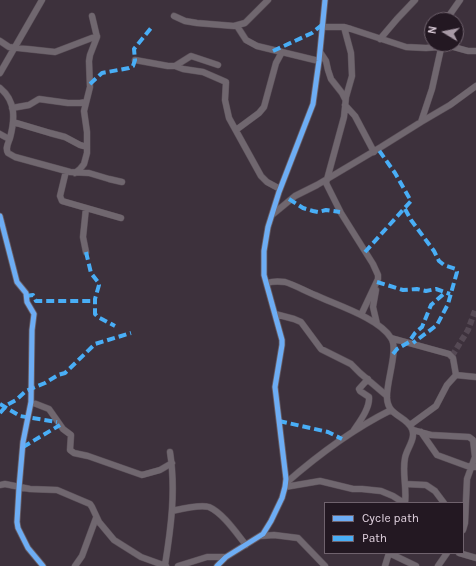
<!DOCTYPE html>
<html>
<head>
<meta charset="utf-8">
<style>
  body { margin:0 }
  #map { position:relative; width:476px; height:566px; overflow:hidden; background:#3d313c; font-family:Karla,sans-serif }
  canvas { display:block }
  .legend { position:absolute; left:324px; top:502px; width:140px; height:52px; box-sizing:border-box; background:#231822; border:1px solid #6f626d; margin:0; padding:5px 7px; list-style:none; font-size:12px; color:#e0d1de }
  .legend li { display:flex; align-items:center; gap:8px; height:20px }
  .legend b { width:20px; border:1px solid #6f626d }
  .north { position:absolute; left:424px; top:12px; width:40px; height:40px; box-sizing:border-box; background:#231822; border:1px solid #6f626d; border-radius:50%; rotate:280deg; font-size:11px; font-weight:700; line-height:16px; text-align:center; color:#e0d1de }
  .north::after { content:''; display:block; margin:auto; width:14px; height:18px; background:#a799a5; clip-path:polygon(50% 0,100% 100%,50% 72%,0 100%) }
</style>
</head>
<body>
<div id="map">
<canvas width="476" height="566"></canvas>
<ul class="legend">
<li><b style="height:5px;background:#6dadf4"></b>Cycle path</li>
<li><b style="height:5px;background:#49aef6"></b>Path</li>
</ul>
<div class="north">N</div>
</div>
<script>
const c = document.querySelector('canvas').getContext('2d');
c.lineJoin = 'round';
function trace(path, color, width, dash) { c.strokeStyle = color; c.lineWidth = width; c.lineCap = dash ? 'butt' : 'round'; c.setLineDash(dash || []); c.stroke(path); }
const minorTunnel = new Path2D(`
  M 452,356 L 468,330 L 476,308`);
const minor = new Path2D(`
  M 174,16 L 185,21 L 197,23 L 234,26 L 245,23 L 268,0
  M 446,20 L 460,0
  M 237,26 L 246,40 L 257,46 L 319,61
  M 323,27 L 344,27 L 351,29 L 406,47 L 426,48 L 450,46 L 468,51 L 476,51
  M 344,27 L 351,53 L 352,76 L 346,97 L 344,117 L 326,183 L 341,213 L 373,264 L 378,275 L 378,279 L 361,315
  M 380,39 L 397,19 L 415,0
  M 0,41 L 9,47 L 55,52 L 97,36
  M 320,52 L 326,61 L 328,70 L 331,79 L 342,93 L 345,99
  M 135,60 L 168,66 L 175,66 L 191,56 L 218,65
  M 175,66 L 183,69 L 203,72 L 226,82 L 225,100 L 229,118 L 261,176 L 267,182 L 280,189
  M 0,73 L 42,0
  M 0,88 C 16,101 15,119 10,138 C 8,144 5,148 8,153 L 15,157 L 70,172 L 89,173 L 109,179 L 122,182
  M 345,105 L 355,116 L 374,152
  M 12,108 L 29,105 L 39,99 L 68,103 L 80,103 L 86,102
  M 13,122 L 50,133 L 65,137 L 80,145 L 87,147
  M 421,122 L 432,89 L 442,44
  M 236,130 L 259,113 L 264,107 L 276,63 L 282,52
  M 0,134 L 9,139
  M 66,171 L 60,196 L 62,201 L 121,218
  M 75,173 L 80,169 L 84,164 L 87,153 L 87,132 L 84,111 L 90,87 L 89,61 L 90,55 L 97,37 L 92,16
  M 272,215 L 295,196 L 317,185 L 381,147 L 421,122 L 450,105 L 476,86
  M 0,216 L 17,282 L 26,293 L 27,302 L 34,314 L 32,330 L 31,402 L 23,442 L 19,488 L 17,522 L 18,528 L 28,548 L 43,566
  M 86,252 L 83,237 L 86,208
  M 267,283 C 273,281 278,281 285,282 C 295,285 305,291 315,295 C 336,305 379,318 391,338 C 399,349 386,382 387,398 C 388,417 406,415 412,429 C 416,439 407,448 405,458 C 402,473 407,488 405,503
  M 376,290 L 373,307 L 377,324
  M 275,314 L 294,319 L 301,322 L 321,349 L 351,364 L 360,373 L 387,396
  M 391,338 L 449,354 L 453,358 L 456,375
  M 31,402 L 49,409 L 63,429 L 71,435 L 70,450 L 74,453 L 88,456 L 142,475 L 160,470 L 172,463
  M 410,425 L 436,406 L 447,385 L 456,375 L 476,377
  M 354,430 C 360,421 370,408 369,397 L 360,391 L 359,389 L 368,379
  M 413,430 L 431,435 L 469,437 L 473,440 L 475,457 L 467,479 L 465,523 L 463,530
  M 421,432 L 437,455 L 467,466 L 476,467
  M 286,483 C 319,454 353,429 391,410
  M 405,484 L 426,485 L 435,491 L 444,503
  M 0,485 L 5,484 L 30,489 L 57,490 L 90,504 L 92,507 L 99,522 L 114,540 L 141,557 L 166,566
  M 285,487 L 320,481 L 353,489 L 362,489 L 381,491 L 393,496 L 404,503
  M 172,511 C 181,509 200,504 209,507 C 223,513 237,534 246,545
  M 261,536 L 274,535 L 298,538 L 325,566
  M 389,553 L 416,566
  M 459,553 L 476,558
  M 165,565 C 171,528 176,490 170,452
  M 75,566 L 82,556 L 96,518
  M 178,566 L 207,557 L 226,557
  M 217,566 L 226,557 L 263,534 L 271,521 L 282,498 L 285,487 L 286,479 L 275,387 L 282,345 L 282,340 L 264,275 L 264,251 L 268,227 L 279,192 L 313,104 L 319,61 L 325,0
  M 385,566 L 389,553
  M 438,566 L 447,553`);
const quiet = new Path2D(`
  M 273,51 L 312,33 L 323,24
  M 90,84 L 102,73 L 129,68 L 133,66 L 135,60 L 134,49 L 151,28
  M 289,199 L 303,208 L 313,211 L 318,212 L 326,210 L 340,212
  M 405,209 L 411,220 L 434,251 L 439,261 L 444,265 L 456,269 L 457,272 L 448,304 L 437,325 L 413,343
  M 86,252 L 91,273 L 98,282 L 99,285 L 95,299 L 95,314 L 98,317 L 115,326
  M 365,252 L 411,201 L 395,173 L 378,149
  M 377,282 L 403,290 L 417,289 L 426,291 L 436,289 L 450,294
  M 26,296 L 33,295 L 36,301 L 94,301
  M 393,354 L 397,349 L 409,342 L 415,333 L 422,327 L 431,305 L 446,292
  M 0,404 L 20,416 L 57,422
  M 0,413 L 7,405 L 16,400 L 26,391 L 45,383 L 58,375 L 65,373 L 95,344 L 131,333
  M 279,421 L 328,432 L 342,439
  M 23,447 L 60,425`);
const cycleway = new Path2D(`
  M 0,216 L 17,282 L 26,293 L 27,302 L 34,314 L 32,330 L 31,402 L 23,442 L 19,488 L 17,522 L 18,528 L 28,548 L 43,566
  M 217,566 L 226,557 L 263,534 L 271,521 L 282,498 L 285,487 L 286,479 L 275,387 L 282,345 L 282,340 L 264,275 L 264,251 L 268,227 L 279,192 L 313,104 L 319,61 L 325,0`);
trace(minorTunnel, '#554954', 6, [6, 3]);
trace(minor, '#594e57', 7);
trace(minor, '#70676f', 6);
trace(quiet, '#49aef6', 4, [8, 4]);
trace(cycleway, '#6dadf4', 5);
</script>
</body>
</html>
